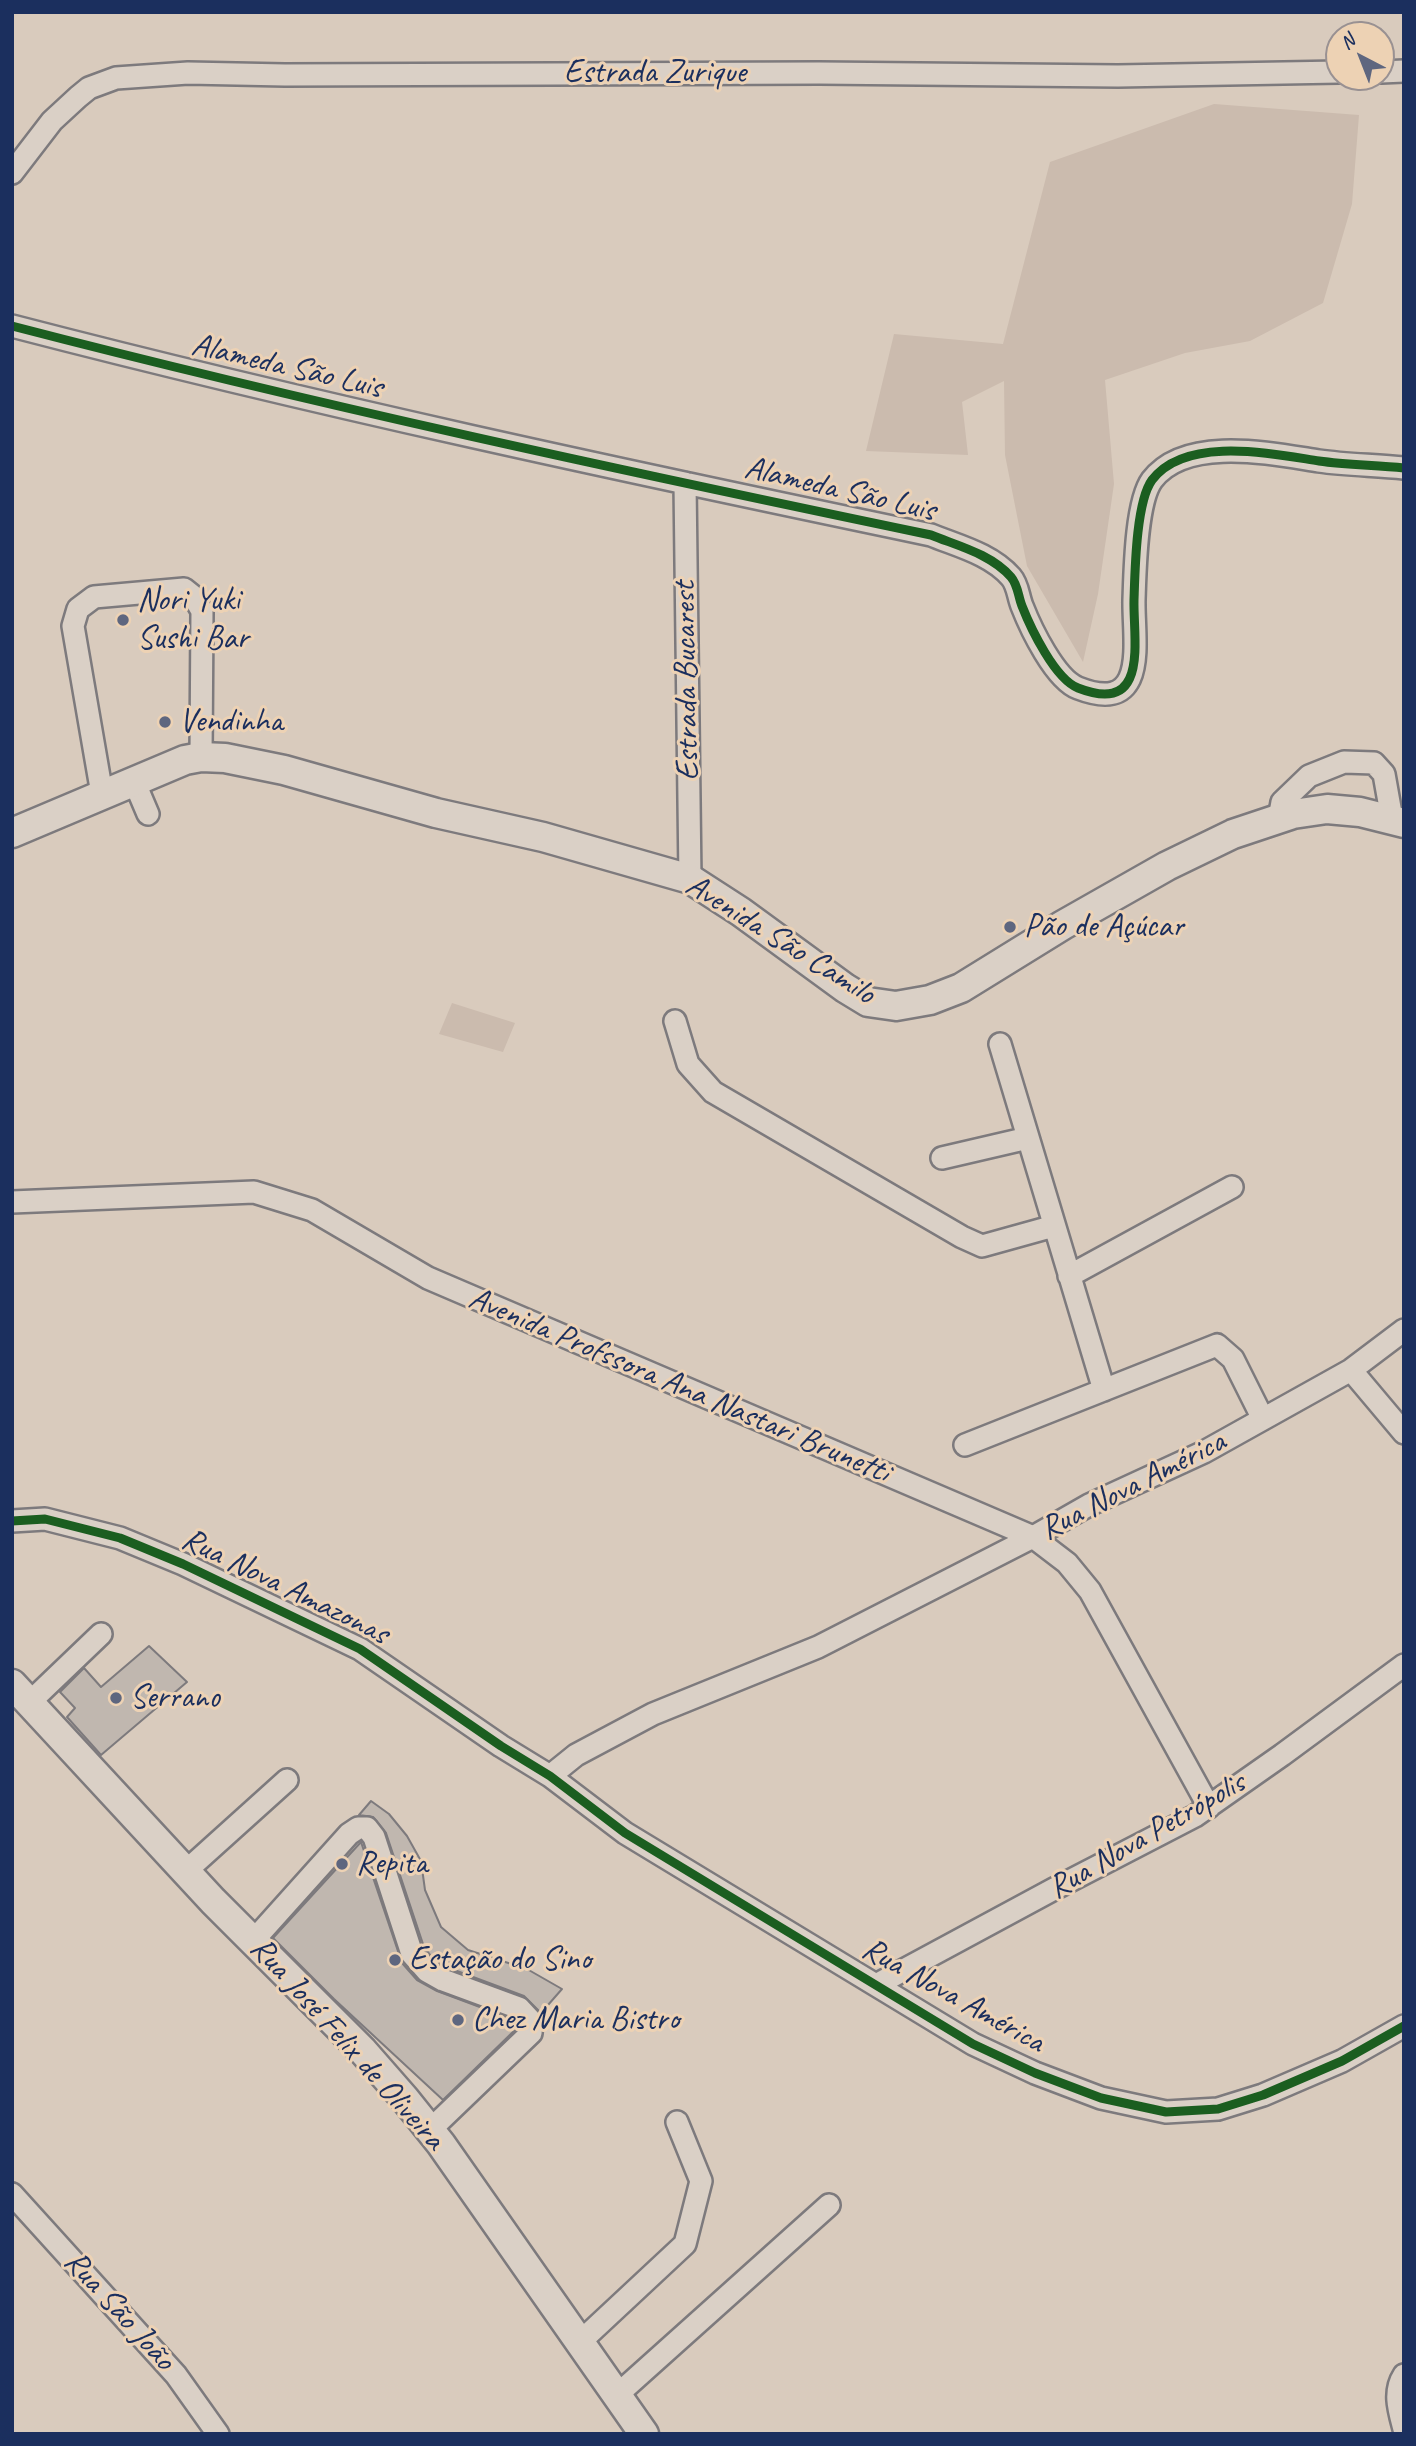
<!DOCTYPE html>
<html>
<head>
<meta charset="utf-8">
<style>
  body { margin:0 }
  #map { position:relative; width:1416px; height:2446px; overflow:hidden; background:#d9cbbd; font-family:Caveat,sans-serif }
  canvas { display:block }
  .frame { position:absolute; inset:0; border:14px solid #1b2f5e; pointer-events:none }
  .north { position:absolute; left:1325px; top:21px; width:70px; height:70px; box-sizing:border-box; background:#edd2b4; border:2px solid #999192; border-radius:50%; rotate:318deg; font-size:19px; font-weight:700; line-height:28px; text-align:center; color:#1b2f5e }
  .north::after { content:''; display:block; margin:auto; width:24px; height:32px; background:#5e667f; clip-path:polygon(50% 0,100% 100%,50% 72%,0 100%) }
</style>
</head>
<body>
<div id="map">
<canvas width="1416" height="2446"></canvas>
<div class="frame"></div>
<div class="north">N</div>
</div>
<script>
const c = document.querySelector('canvas').getContext('2d');
c.lineJoin = 'round';
function fill(path, color) { c.fillStyle = color; c.fill(path, 'evenodd'); }
function trace(path, color, width, dash) { c.strokeStyle = color; c.lineWidth = width; c.lineCap = dash ? 'butt' : 'round'; c.setLineDash(dash || []); c.stroke(path); }
function write(font, color, halo, rows, align = 'center') {
  c.font = font + ' Caveat,sans-serif'; c.lineWidth = 6; c.setLineDash([]); c.textBaseline = 'middle'; c.strokeStyle = halo; c.fillStyle = color; for (const [text, x, y, turn = 0] of rows) {
    c.save(); c.translate(x, y); c.rotate((+turn || 0) * Math.PI / 180); c.textAlign = isNaN(turn) ? turn : align; if (halo) c.strokeText(text, 0, 0); c.fillText(text, 0, 0); c.restore();
  }
}
const green = new Path2D(`
  M 1214,104 L 1359,115 L 1352,204 L 1323,303 L 1250,341 L 1185,353 L 1105,380 L 1114,484 L 1098,594 L 1083,662 L 1027,566 L 1005,455 L 1004,381 L 962,402 L 968,455 L 866,451 L 894,334 L 1003,344 L 1050,162 Z
  M 452,1003 L 515,1023 L 503,1052 L 439,1034 Z`);
const building = new Path2D(`
  M 149,1646 L 187,1682 L 101,1755 L 67,1717 L 75,1708 L 60,1692 L 84,1668 L 101,1687 Z
  M 371,1801 L 389,1814 L 407,1836 L 421,1861 L 425,1890 L 441,1927 L 468,1950 L 527,1969 L 562,1989 L 541,2013 L 524,1996 L 449,1968 L 435,1961 L 424,1947 L 386,1833 L 373,1817 L 359,1815 Z
  M 361,1842 L 402,1963 L 417,1980 L 437,1991 L 512,2019 L 518,2027 L 443,2100 L 334,1999 L 273,1938 Z`);
const minor = new Path2D(`
  M 1381,72 L 1404,71
  M 12,173 L 52,121 L 78,97 L 89,88 L 116,78 L 188,73 L 285,75 L 819,73 L 1118,76 L 1339,72
  M 12,326 C 316,405 624,471 931,535 C 958,546 991,554 1011,577 C 1018,585 1018,596 1022,606 C 1031,629 1055,679 1078,688 C 1150,716 1133,640 1134,600 C 1135,571 1136,502 1152,480 C 1186,435 1273,454 1319,461 C 1347,465 1376,465 1404,468
  M 685,483 L 690,879
  M 134,781 L 148,814
  M 102,794 L 73,626 L 78,609 L 94,597 L 184,589 L 194,597 L 202,611 L 201,757
  M 1279,819 L 1282,802 L 1309,776 L 1344,762 L 1374,763 L 1384,774 L 1392,819
  M 675,1021 L 688,1064 L 713,1092 L 962,1237 L 982,1246 L 1054,1226
  M 1000,1044 L 1104,1390
  M 942,1158 L 1028,1138
  M 12,1202 L 254,1192 L 312,1210 L 428,1278 L 1033,1537 L 1067,1563 L 1090,1591 L 1209,1807
  M 1069,1276 L 1232,1187
  M 1351,1370 L 1404,1433
  M 965,1445 L 1217,1345 L 1233,1359 L 1263,1419
  M 12,1521 L 45,1519 L 120,1538 L 183,1564 L 360,1649 L 501,1746 L 550,1776 L 625,1833 L 973,2044 L 1035,2073 L 1101,2098 L 1166,2112 L 1218,2109 L 1263,2095 L 1342,2061 L 1404,2026
  M 29,1703 L 101,1634
  M 550,1776 L 576,1755 L 653,1714 L 818,1647 L 1033,1537 L 1089,1505 L 1204,1452 L 1351,1370 L 1404,1330
  M 186,1871 L 287,1780
  M 253,1941 L 349,1834 L 358,1828 L 367,1828 L 374,1837 L 412,1954 L 427,1971 L 443,1980 L 519,2008 L 532,2022 L 531,2033 L 430,2130
  M 876,1985 L 1054,1889 L 1195,1816 L 1282,1755 L 1404,1665
  M 12,2194 L 176,2375 L 218,2434
  M 580,2342 L 685,2244 L 701,2181 L 677,2122
  M 1404,2375 C 1393,2392 1399,2410 1404,2429
  M 617,2395 L 829,2205`);
const major = new Path2D(`
  M 12,833 L 185,760 L 201,757 L 225,758 L 284,770 L 436,813 L 543,837 L 690,879 L 741,912 L 845,988 L 868,1002 L 896,1006 L 930,1000 L 961,988 L 1063,925 L 1167,866 L 1233,834 L 1293,814 L 1327,809 L 1360,812 L 1404,823
  M 12,1684 L 213,1901 L 363,2051 L 405,2099 L 441,2144 L 644,2434`);
const cycleway = new Path2D(`
  M 12,326 C 316,405 624,471 931,535 C 958,546 991,554 1011,577 C 1018,585 1018,596 1022,606 C 1031,629 1055,679 1078,688 C 1150,716 1133,640 1134,600 C 1135,571 1136,502 1152,480 C 1186,435 1273,454 1319,461 C 1347,465 1376,465 1404,468
  M 12,1521 L 45,1519 L 120,1538 L 183,1564 L 360,1649 L 501,1746 L 550,1776 L 625,1833 L 973,2044 L 1035,2073 L 1101,2098 L 1166,2112 L 1218,2109 L 1263,2095 L 1342,2061 L 1404,2026`);
const markers = [
  [123,620,7,"#5e667f"],
  [165,722,7,"#5e667f"],
  [1010,927,7,"#5e667f"],
  [116,1698,7,"#5e667f"],
  [342,1864,7,"#5e667f"],
  [395,1960,7,"#5e667f"],
  [458,2020,7,"#5e667f"]
];
const streetNames = [
  ["Estrada Zurique",655,73],
  ["Alameda São Luis",287,367,13],
  ["Alameda São Luis",840,490,13],
  ["Estrada Bucarest",687,681,-91],
  ["Avenida São Camilo",780,940,32],
  ["Avenida Profssora Ana Nastari Brunetti",679,1386,23],
  ["Rua Nova América",1133,1486,-27],
  ["Rua Nova Amazonas",285,1587,26],
  ["Rua Nova Petrópolis",1147,1836,-30],
  ["Rua Nova América",953,1996,29],
  ["Rua José Felix de Oliveira",347,2044,48],
  ["Rua São João",119,2311,48]
];
const poiNames = [
  ["Nori Yuki",137,601],
  ["Sushi Bar",137,639],
  ["Vendinha",179,722],
  ["Pão de Açúcar",1024,927],
  ["Serrano",130,1698],
  ["Repita",356,1864],
  ["Estação do Sino",409,1960],
  ["Chez Maria Bistro",472,2020]
];
fill(green, '#cbbbae');
fill(building, '#c0b7af');
trace(building, '#7d7a7d', 2);
trace(minor, '#7d7a7d', 26);
trace(major, '#7d7a7d', 33);
trace(minor, '#dad0c6', 21);
trace(major, '#dad0c6', 28);
trace(cycleway, '#1b5e20', 9);
for (const [x, y, r, color] of markers) { const dot = new Path2D(); dot.arc(x, y, r, 0, 2 * Math.PI); c.fillStyle = color; c.fill(dot); trace(dot, '#edd2b4', 2.5); }
write('33px', '#1b2f5e', '#edd2b4', streetNames);
write('33px', '#1b2f5e', '#edd2b4', poiNames, 'left');
</script>
</body>
</html>
